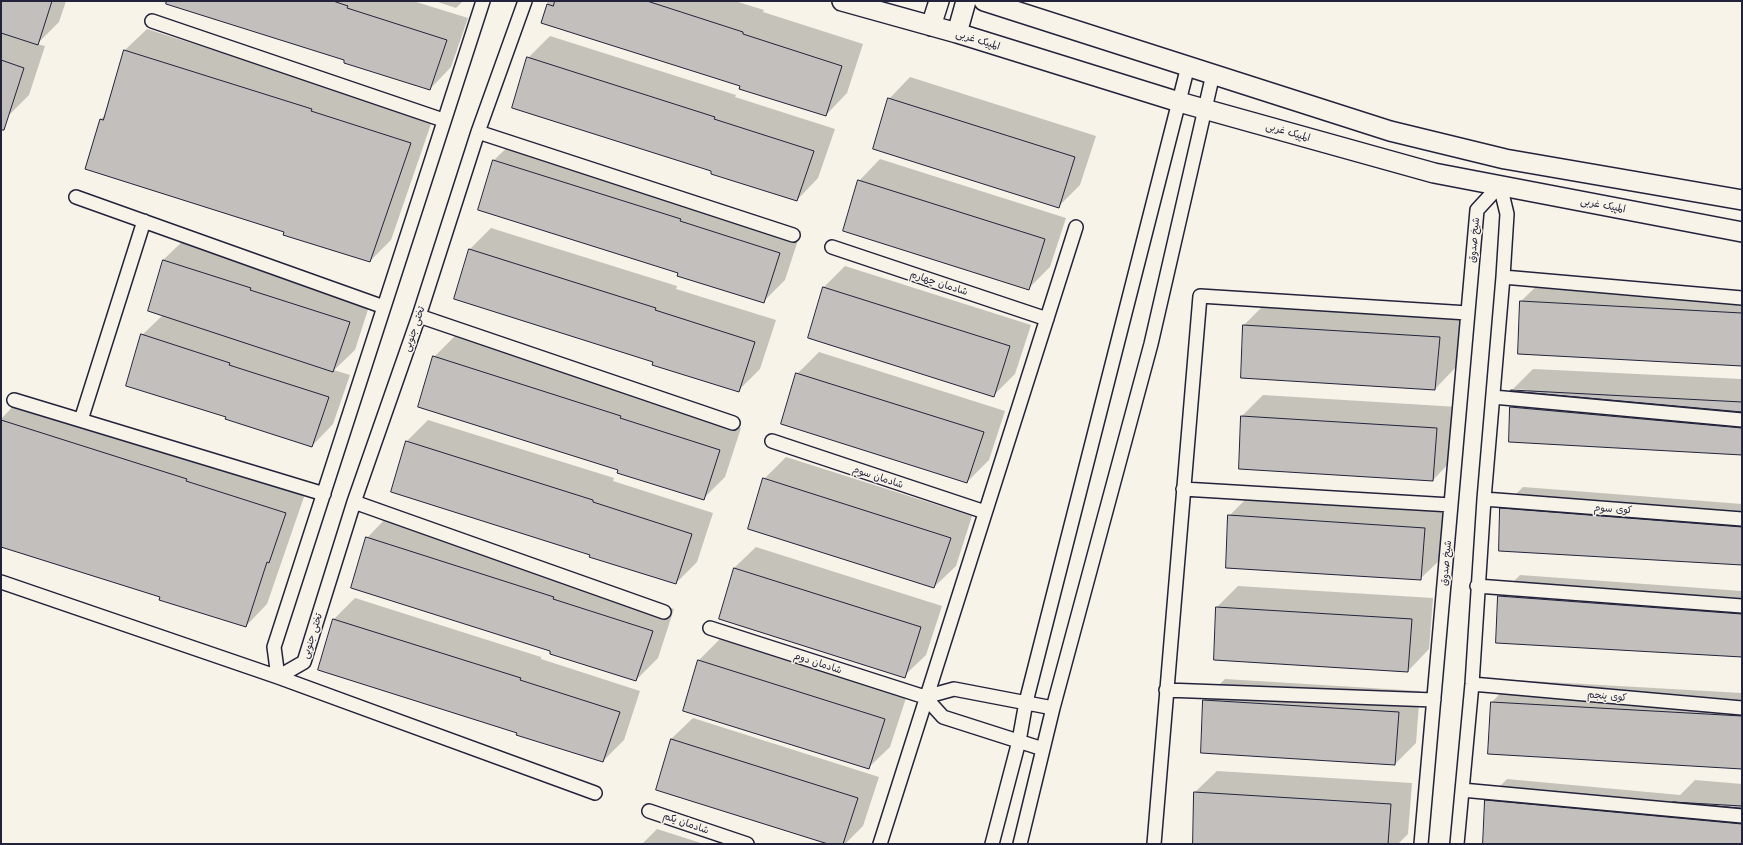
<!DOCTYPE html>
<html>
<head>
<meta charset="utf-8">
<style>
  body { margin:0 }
  #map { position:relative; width:1743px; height:845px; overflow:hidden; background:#f7f3e8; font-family:Mali,sans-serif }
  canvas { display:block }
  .frame { position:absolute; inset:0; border:2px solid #22223b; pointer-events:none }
</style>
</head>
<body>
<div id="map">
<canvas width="1743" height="845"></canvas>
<div class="frame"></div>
</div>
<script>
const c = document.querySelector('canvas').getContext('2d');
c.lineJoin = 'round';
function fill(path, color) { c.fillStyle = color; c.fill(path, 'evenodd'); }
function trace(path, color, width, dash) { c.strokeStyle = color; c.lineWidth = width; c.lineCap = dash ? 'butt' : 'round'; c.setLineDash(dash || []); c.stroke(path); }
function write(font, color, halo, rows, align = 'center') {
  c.font = font + ' Mali,"Playpen Sans Arabic",sans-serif'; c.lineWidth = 3; c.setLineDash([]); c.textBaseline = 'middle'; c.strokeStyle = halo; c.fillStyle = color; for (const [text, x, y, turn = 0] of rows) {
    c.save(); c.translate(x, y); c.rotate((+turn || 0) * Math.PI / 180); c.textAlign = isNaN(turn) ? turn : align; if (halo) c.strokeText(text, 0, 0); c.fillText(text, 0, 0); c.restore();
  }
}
const shadow = new Path2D(`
  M 1,1 L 66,1 L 59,22 L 37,44 L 45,46 L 29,95 L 7,117 L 1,115 Z
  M 160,1 L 413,1 L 468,18 L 451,67 L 430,89 L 346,59 Z
  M 435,1 L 463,1 L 456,8 Z
  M 548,1 L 735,1 L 764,10 L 763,12 L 863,44 L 847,93 L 826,115 L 741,85 L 542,23 Z
  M 147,29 L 333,88 L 332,90 L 432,121 L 391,240 L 370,261 L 285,232 L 101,119 L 106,114 L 125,50 Z
  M 550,36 L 736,95 L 735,97 L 835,129 L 818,178 L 797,200 L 528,58 Z
  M 910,77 L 1096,136 L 1080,185 L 1059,206 L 889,99 Z
  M 516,139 L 702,197 L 701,200 L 801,231 L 785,280 L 763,302 L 679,272 L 480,210 L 494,160 Z
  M 880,159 L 1066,218 L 1050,267 L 1028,289 L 859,181 Z
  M 491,228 L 677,286 L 676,289 L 776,320 L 760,369 L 738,391 L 654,361 L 455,299 L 470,249 Z
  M 185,239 L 371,300 L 355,350 L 334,370 L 350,375 L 333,424 L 312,446 L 227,417 L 142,335 L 163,315 L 163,260 Z
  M 845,266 L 1031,325 L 1015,374 L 994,395 L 824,287 Z
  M 1543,280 L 1742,291 L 1742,366 L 1521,301 Z
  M 1265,304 L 1461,316 L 1456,367 L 1435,389 L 1244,325 Z
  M 456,335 L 741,428 L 725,477 L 703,499 L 619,470 L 434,357 Z
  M 819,352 L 1005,411 L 989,460 L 967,482 L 797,374 Z
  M 1533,369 L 1742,379 L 1742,454 L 1510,442 L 1511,407 L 1528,390 L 1513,389 Z
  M 1263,395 L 1458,407 L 1454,458 L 1433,480 L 1242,416 Z
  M 21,398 L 306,491 L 267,604 L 246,626 L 161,597 L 1,546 L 1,419 Z
  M 428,420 L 614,478 L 613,481 L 713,513 L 697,562 L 676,583 L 591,554 L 392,491 L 407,441 Z
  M 786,457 L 972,516 L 956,566 L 934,587 L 764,479 Z
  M 1523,487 L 1742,504 L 1742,564 L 1501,509 Z
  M 1251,494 L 1446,507 L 1442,558 L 1420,579 L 1229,516 Z
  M 388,516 L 674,609 L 658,658 L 636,680 L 367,538 Z
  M 756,547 L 942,606 L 926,655 L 904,676 L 734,568 Z
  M 1520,575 L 1742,591 L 1742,656 L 1497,642 L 1499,596 Z
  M 1238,586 L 1433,598 L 1429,649 L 1408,671 L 1217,607 Z
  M 355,598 L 541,657 L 541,659 L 640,691 L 624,740 L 603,761 L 518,732 L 334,619 Z
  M 720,639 L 906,698 L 890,747 L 868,768 L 699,660 Z
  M 1225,679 L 1420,691 L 1416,743 L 1395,764 L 1204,700 Z
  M 1513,680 L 1742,693 L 1742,768 L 1489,754 L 1492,702 Z
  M 693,718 L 879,777 L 863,826 L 845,844 L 831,844 L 671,739 Z
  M 1217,771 L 1412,783 L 1408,834 L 1398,844 L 1198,844 L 1195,792 Z
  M 1507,779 L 1680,795 L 1695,780 L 1742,784 L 1742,844 L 1486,801 Z
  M 657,829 L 704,844 L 642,844 Z`);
const building = new Path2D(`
  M 1,1 L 52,1 L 38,45 L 1,33 Z
  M 167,1 L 333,1 L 348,6 L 347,8 L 447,40 L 430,90 L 344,63 L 344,60 L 166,4 Z
  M 555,1 L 647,1 L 743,32 L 743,34 L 842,66 L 826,116 L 739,89 L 740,86 L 541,23 L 547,4 L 553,6 Z
  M 124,50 L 312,109 L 311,111 L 411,143 L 370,262 L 283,235 L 284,232 L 85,169 L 100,119 L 103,120 Z
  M 527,57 L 715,117 L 714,119 L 814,151 L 797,201 L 711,174 L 711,171 L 512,108 Z
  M 1,60 L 24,68 L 4,130 L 1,130 Z
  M 888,98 L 1075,157 L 1059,208 L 873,149 Z
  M 493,160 L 681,219 L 680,221 L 780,253 L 764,303 L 677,276 L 678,273 L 478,210 Z
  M 858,180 L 1045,239 L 1029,290 L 843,231 Z
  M 469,249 L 656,308 L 655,310 L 755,342 L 739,392 L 652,365 L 653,362 L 454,299 Z
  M 163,260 L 251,288 L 250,290 L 350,322 L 333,372 L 148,311 Z
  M 823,287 L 1010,346 L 994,397 L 808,338 Z
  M 1520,301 L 1742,313 L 1742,366 L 1518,354 Z
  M 1243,325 L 1440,337 L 1435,390 L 1241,378 Z
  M 141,334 L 230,363 L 229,365 L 329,397 L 312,447 L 225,419 L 226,417 L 126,386 Z
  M 433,356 L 621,416 L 620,418 L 720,450 L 704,500 L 617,473 L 618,470 L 418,407 Z
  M 796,373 L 984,432 L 967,483 L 781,424 Z
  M 1511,390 L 1742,402 L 1742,412 L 1511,391 Z
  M 1510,407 L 1742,428 L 1742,455 L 1509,442 Z
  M 1241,416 L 1437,428 L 1433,481 L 1239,469 Z
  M 1,420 L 187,479 L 186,481 L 286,513 L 269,563 L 267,562 L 246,627 L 159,600 L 160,597 L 1,547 Z
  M 406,441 L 593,500 L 593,502 L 692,534 L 676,584 L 589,557 L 590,555 L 391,492 Z
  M 763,478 L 951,538 L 934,588 L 748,529 Z
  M 1500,508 L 1742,527 L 1742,565 L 1499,551 Z
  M 1228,515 L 1425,528 L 1421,580 L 1226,568 Z
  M 366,537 L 554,597 L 553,599 L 653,631 L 636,681 L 550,654 L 550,651 L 351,588 Z
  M 734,568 L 921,627 L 905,678 L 719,619 Z
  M 1498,596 L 1742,614 L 1742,657 L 1496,643 Z
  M 1216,607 L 1412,619 L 1408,672 L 1214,660 Z
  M 333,619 L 521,678 L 520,680 L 620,712 L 603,762 L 516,735 L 517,733 L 318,670 Z
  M 698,660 L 885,719 L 869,769 L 683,711 Z
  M 1203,700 L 1399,712 L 1395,765 L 1201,753 Z
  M 1491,702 L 1742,716 L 1742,769 L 1488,754 Z
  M 671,739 L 858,798 L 843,844 L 828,844 L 656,790 Z
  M 1194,792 L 1391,804 L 1388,844 L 1193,844 Z
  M 1485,800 L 1742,824 L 1742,844 L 1483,844 Z
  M 1673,802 L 1742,806 L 1742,808 Z`);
const street = new Path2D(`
  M 483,1 L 274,647 L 278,677 L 304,662 L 354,502 L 419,316 L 478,132 L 525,1
  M 152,21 L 443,120
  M 478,132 L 793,235
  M 76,197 L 384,307
  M 832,247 L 1047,319
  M 1503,277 L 1742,298
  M 419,316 L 733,423
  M 1493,397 L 1742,420
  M 14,400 L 324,494
  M 81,420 L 144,221
  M 772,441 L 985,512
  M 1183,489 L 1451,505
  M 1484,499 L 1742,519
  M 354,502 L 664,612
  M 1,582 L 278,677 L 595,793
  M 1477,586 L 1742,606
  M 710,628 L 925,697
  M 1472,684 L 1742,708
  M 1166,690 L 1434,700
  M 925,697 L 943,717 L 1043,749
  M 925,697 L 954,689 L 1053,708
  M 1462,790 L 1742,816
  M 649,811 L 747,844
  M 880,844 L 1076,227
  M 992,844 L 1019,741 L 1026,702 L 1188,66
  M 1020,844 L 1053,708 L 1151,344 L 1213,74
  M 1154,844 L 1200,296 L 1468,313
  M 1421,844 L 1477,210 L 1500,185
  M 1457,844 L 1472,684 L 1484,499 L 1503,277 L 1507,214 L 1500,185`);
const secondary = new Path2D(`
  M 842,1 L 957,33 L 1179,102 L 1434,173 L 1742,232
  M 984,1 L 1390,131 L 1505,159 L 1742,200
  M 931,26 L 939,1
  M 957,33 L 966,1`);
const streetNames = [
  ["المپیک غربی",978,40,17],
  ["المپیک غربی",1288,132,16],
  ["المپیک غربی",1603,205,11],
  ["شیخ صدوق",1474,240,-85],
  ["شادمان چهارم",939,283,18],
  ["تختی جنوبی",414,329,-71],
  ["شادمان سوم",878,477,18],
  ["کوی سوم",1613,509,4],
  ["شیخ صدوق",1446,563,-85],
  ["تختی جنوبی",312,636,-72],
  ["شادمان دوم",818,663,18],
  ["کوی پنجم",1607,696,5],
  ["شادمان یکم",686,823,19]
];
fill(shadow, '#0003');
fill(building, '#c2bfbd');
trace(building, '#22223b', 1);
trace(street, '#22223b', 16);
trace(secondary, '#22223b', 22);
trace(street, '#f7f3e8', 13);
trace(secondary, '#f7f3e8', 19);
write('10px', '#22223b', '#f7f3e8', streetNames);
</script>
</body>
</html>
